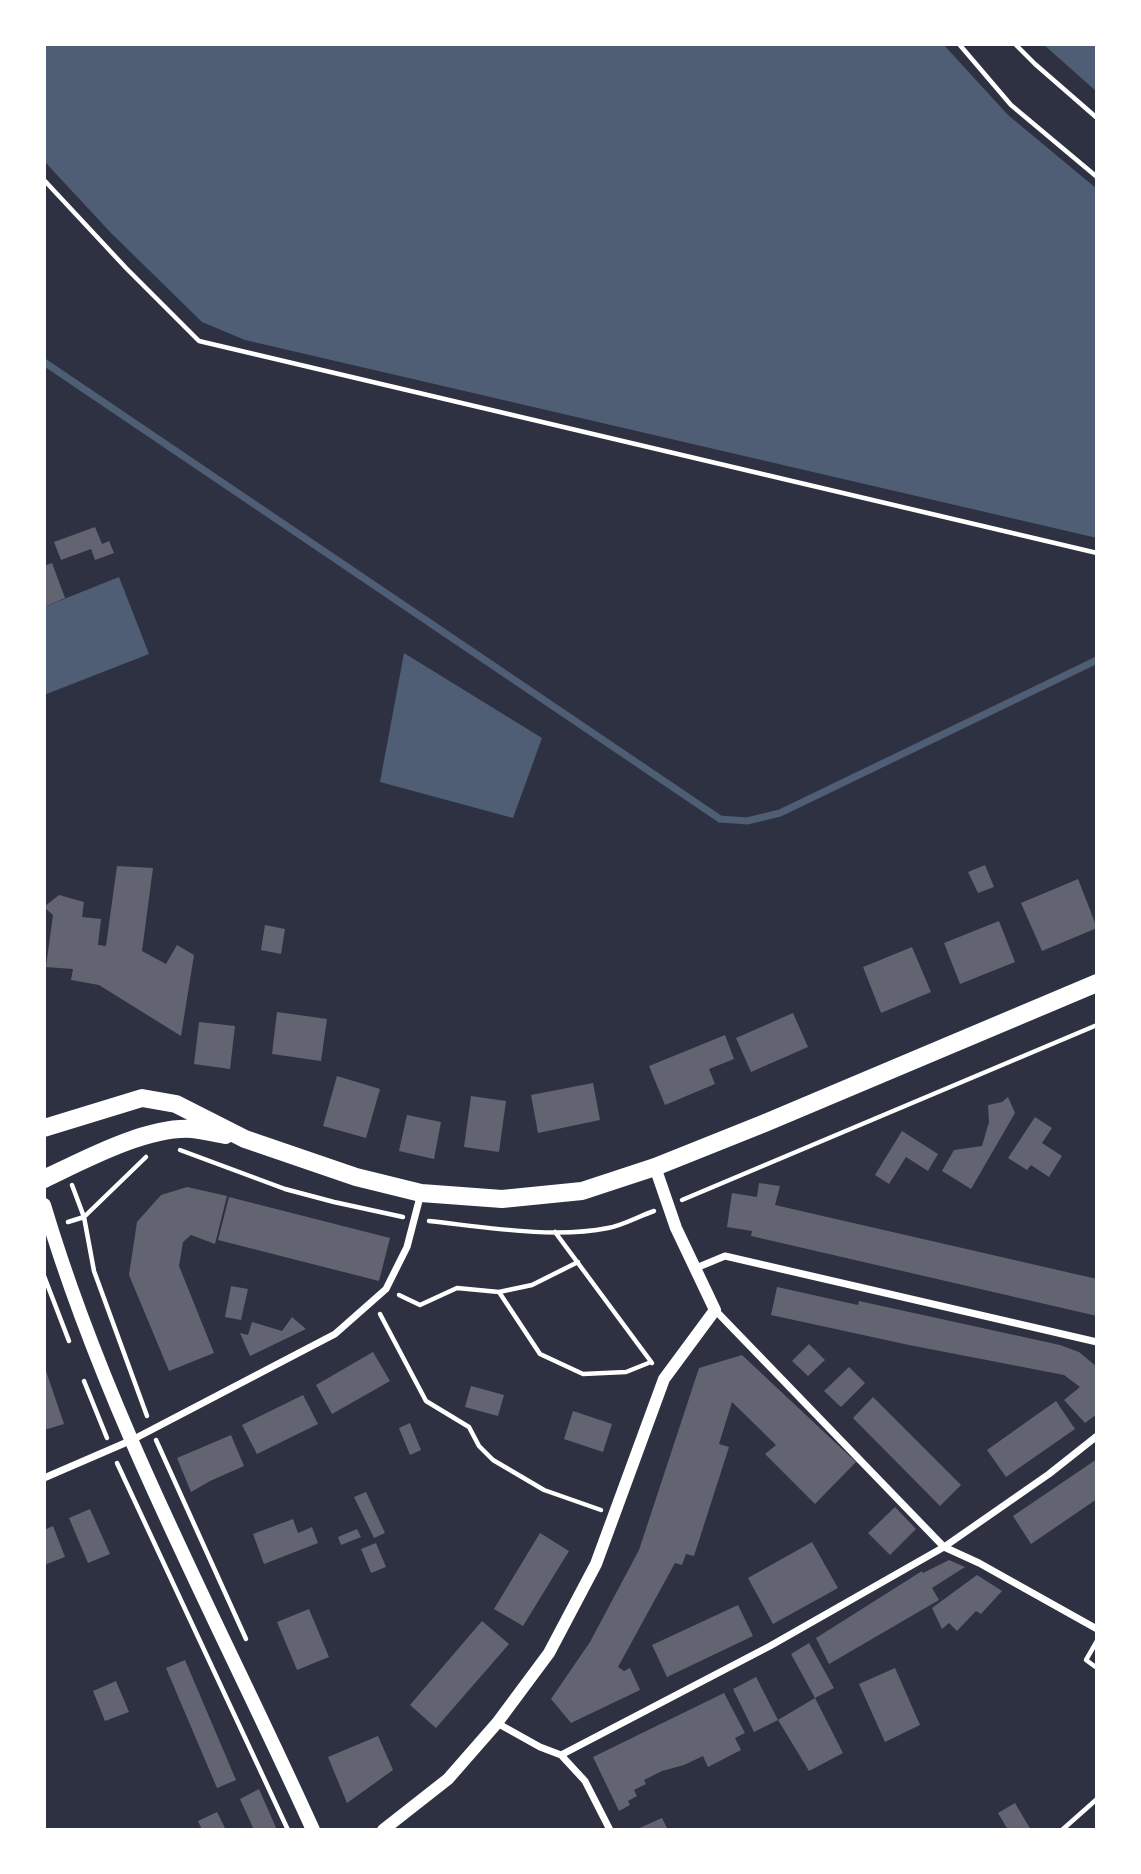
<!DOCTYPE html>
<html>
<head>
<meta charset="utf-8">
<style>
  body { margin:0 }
  #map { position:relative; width:1141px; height:1874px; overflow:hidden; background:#2d3142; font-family:Ubuntu,sans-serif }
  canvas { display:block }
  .frame { position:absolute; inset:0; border:46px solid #fff; pointer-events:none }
</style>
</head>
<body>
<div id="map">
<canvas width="1141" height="1874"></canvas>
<div class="frame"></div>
</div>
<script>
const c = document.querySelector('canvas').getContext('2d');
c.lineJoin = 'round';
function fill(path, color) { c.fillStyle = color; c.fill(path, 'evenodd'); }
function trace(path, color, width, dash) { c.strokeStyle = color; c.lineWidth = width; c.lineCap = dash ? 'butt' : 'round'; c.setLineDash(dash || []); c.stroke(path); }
const water = new Path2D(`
  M 44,44 L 943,44 L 1008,115 L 1097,189 L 1097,538 L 245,340 L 202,322 L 111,233 L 44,161 Z
  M 1043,44 L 1097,44 L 1097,92 Z
  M 119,577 L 149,654 L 44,695 L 44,607 Z
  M 404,653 L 542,738 L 513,818 L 380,782 Z`);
const stream = new Path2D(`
  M 44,362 L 720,819 L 747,821 L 780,813 L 1097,660`);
const building = new Path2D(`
  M 95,527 L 102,544 L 109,541 L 114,553 L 95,560 L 91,549 L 61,560 L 54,542 Z
  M 52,563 L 65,598 L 44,607 L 44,566 Z
  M 985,865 L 994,887 L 978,893 L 968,872 Z
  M 117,866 L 153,868 L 142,951 L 166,964 L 177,945 L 194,955 L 181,1036 L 99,985 L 71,980 L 73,969 L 46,967 L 53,915 L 44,907 L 59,895 L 84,902 L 82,917 L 101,919 L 98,945 L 106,946 Z
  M 1078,879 L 1097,928 L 1042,951 L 1021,903 Z
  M 999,921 L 1015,962 L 960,984 L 944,943 Z
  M 265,925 L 285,929 L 281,954 L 261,950 Z
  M 912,947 L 931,992 L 881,1013 L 863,967 Z
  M 277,1012 L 327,1019 L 321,1061 L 272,1054 Z
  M 793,1013 L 808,1047 L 751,1072 L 736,1038 Z
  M 199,1022 L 235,1026 L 230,1069 L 194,1064 Z
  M 725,1035 L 734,1059 L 709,1069 L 715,1084 L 665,1105 L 649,1066 Z
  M 337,1076 L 380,1089 L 366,1138 L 323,1126 Z
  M 593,1083 L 600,1120 L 538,1133 L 531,1095 Z
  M 471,1096 L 506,1101 L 499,1152 L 464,1147 Z
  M 1008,1097 L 1015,1113 L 971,1189 L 942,1171 L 954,1150 L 982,1146 L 989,1122 L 988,1105 L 1002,1102 Z
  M 407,1115 L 441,1122 L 434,1159 L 399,1151 Z
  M 1035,1117 L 1052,1128 L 1042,1143 L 1062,1156 L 1049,1177 L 1031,1165 L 1027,1170 L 1008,1158 Z
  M 902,1131 L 938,1154 L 928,1171 L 906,1157 L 889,1184 L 875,1175 Z
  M 759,1183 L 780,1186 L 775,1205 L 1097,1279 L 1097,1316 L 751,1236 L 752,1231 L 727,1227 L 732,1193 L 757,1197 Z
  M 187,1187 L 227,1196 L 215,1244 L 191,1235 L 183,1242 L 179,1266 L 214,1353 L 169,1371 L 129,1275 L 137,1222 L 161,1195 Z
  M 229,1197 L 390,1238 L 379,1281 L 218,1240 Z
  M 231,1286 L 248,1289 L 241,1320 L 225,1317 Z
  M 777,1287 L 858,1305 L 859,1301 L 1060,1345 L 1079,1352 L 1097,1367 L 1097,1414 L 1085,1423 L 1064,1400 L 1080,1387 L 1064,1375 L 909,1345 L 771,1315 Z
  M 292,1317 L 306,1329 L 250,1356 L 240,1333 L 248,1335 L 252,1322 L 282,1331 Z
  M 809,1344 L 825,1360 L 808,1376 L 792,1361 Z
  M 373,1352 L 390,1381 L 332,1414 L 316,1385 Z
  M 742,1355 L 856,1462 L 815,1504 L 765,1454 L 776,1445 L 732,1402 L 719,1444 L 729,1447 L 694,1556 L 686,1554 L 682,1565 L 675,1563 L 618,1667 L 624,1671 L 630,1668 L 640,1690 L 571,1723 L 551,1699 L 590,1642 L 639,1550 L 699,1368 Z
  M 44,1365 L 64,1424 L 44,1430 Z
  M 849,1367 L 865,1383 L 841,1407 L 824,1391 Z
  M 471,1386 L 504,1395 L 498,1416 L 465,1407 Z
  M 303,1395 L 318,1424 L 257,1454 L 242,1425 Z
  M 873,1397 L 961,1485 L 940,1506 L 853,1418 Z
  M 1056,1401 L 1075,1429 L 1006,1477 L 987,1450 Z
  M 573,1411 L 612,1424 L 603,1452 L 564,1439 Z
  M 410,1423 L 421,1450 L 410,1455 L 399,1428 Z
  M 231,1435 L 244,1466 L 210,1481 L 191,1492 L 177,1458 Z
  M 1097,1459 L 1097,1499 L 1031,1544 L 1013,1516 Z
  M 366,1492 L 385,1533 L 374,1538 L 354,1497 Z
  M 895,1507 L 916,1529 L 890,1555 L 868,1533 Z
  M 90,1509 L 110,1554 L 88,1563 L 69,1518 Z
  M 293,1519 L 298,1533 L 312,1527 L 318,1543 L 264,1564 L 253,1534 Z
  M 53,1526 L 65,1557 L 44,1565 L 44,1530 Z
  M 357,1529 L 361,1537 L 341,1545 L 338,1537 Z
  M 540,1533 L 569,1551 L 523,1626 L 494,1609 Z
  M 812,1542 L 838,1588 L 773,1624 L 748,1578 Z
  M 376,1543 L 386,1567 L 371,1573 L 361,1549 Z
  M 949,1560 L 965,1567 L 932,1588 L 939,1600 L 829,1664 L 816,1638 L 922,1571 L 923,1573 Z
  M 977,1575 L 1002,1591 L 981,1614 L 976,1611 L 957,1631 L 949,1623 L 942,1629 L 932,1608 Z
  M 738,1605 L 753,1636 L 667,1677 L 652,1645 Z
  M 309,1609 L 329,1657 L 297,1670 L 277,1622 Z
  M 482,1621 L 509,1644 L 436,1728 L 410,1705 Z
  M 809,1643 L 834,1688 L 815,1698 L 791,1654 Z
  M 185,1660 L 236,1780 L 217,1788 L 166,1668 Z
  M 895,1668 L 920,1725 L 885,1742 L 859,1684 Z
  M 756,1677 L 778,1720 L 815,1698 L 843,1753 L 809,1771 L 778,1720 L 754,1732 L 733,1689 Z
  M 116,1681 L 129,1712 L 105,1721 L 93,1691 Z
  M 724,1693 L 745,1733 L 735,1738 L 741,1750 L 708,1767 L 703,1756 L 684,1765 L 662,1771 L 644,1780 L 646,1784 L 634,1790 L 637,1796 L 628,1801 L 630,1805 L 619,1811 L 593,1757 Z
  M 378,1736 L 393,1770 L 347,1803 L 328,1757 Z
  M 259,1789 L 277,1830 L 254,1830 L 240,1799 Z
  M 1015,1803 L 1031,1830 L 1008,1830 L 998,1813 Z
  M 217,1812 L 226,1830 L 202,1830 L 198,1821 Z
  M 662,1818 L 668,1830 L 635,1830 Z`);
const path = new Path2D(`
  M 959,44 L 1011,105 L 1097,177
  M 1015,44 L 1035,64 L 1097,118
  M 44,180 L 126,268 L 199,341 L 1097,553
  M 180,1150 L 285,1189 L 334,1202 L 403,1217
  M 72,1185 L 84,1217 L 94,1271 L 147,1416
  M 682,1200 L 1097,1025
  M 429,1221 C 484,1227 553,1239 608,1228 C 624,1225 639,1216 654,1211
  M 68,1222 L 84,1217 L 146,1157
  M 555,1232 L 652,1363
  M 44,1276 L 69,1341
  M 499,1292 L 540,1354 L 583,1374 L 626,1372 L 651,1362
  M 399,1295 L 420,1305 L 457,1288 L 499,1292 L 532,1285 L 578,1262
  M 380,1314 L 426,1401 L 469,1427 L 479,1446 L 493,1460 L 544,1490 L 601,1510
  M 84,1381 L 107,1438
  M 156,1440 L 246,1639
  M 117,1463 L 288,1830
  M 1097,1641 L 1086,1660 L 1097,1668
  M 1062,1830 L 1097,1799`);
const minor = new Path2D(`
  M 696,1268 L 725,1256 L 1097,1342
  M 715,1310 L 944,1547 L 979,1563 L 1097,1629
  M 44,1478 L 132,1440 L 335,1334 L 386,1289 L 407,1247 L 421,1193
  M 497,1723 L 540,1747 L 561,1755 L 585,1781 L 610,1830
  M 561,1755 L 770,1646 L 944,1547 L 1049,1474 L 1097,1436`);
const tertiary = new Path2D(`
  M 383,1830 L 448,1779 L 497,1723 L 549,1653 L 596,1564 L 664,1379 L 715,1310 L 676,1228 L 655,1167`);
const secondary = new Path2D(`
  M 44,1205 C 109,1423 220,1624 313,1830`);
const primary = new Path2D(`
  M 44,1128 L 142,1098 L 176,1104 L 245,1139 L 356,1177 L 421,1193 L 502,1199 L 582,1191 L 655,1167 L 765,1123 L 1097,983
  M 44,1179 C 84,1160 147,1126 192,1129 C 203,1130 214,1133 225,1135`);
fill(water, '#4f5d75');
trace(stream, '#4f5d75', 7);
fill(building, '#626471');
trace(path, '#fff', 4.5);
trace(minor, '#fff', 7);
trace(tertiary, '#fff', 12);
trace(secondary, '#fff', 14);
trace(primary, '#fff', 18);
</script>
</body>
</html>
